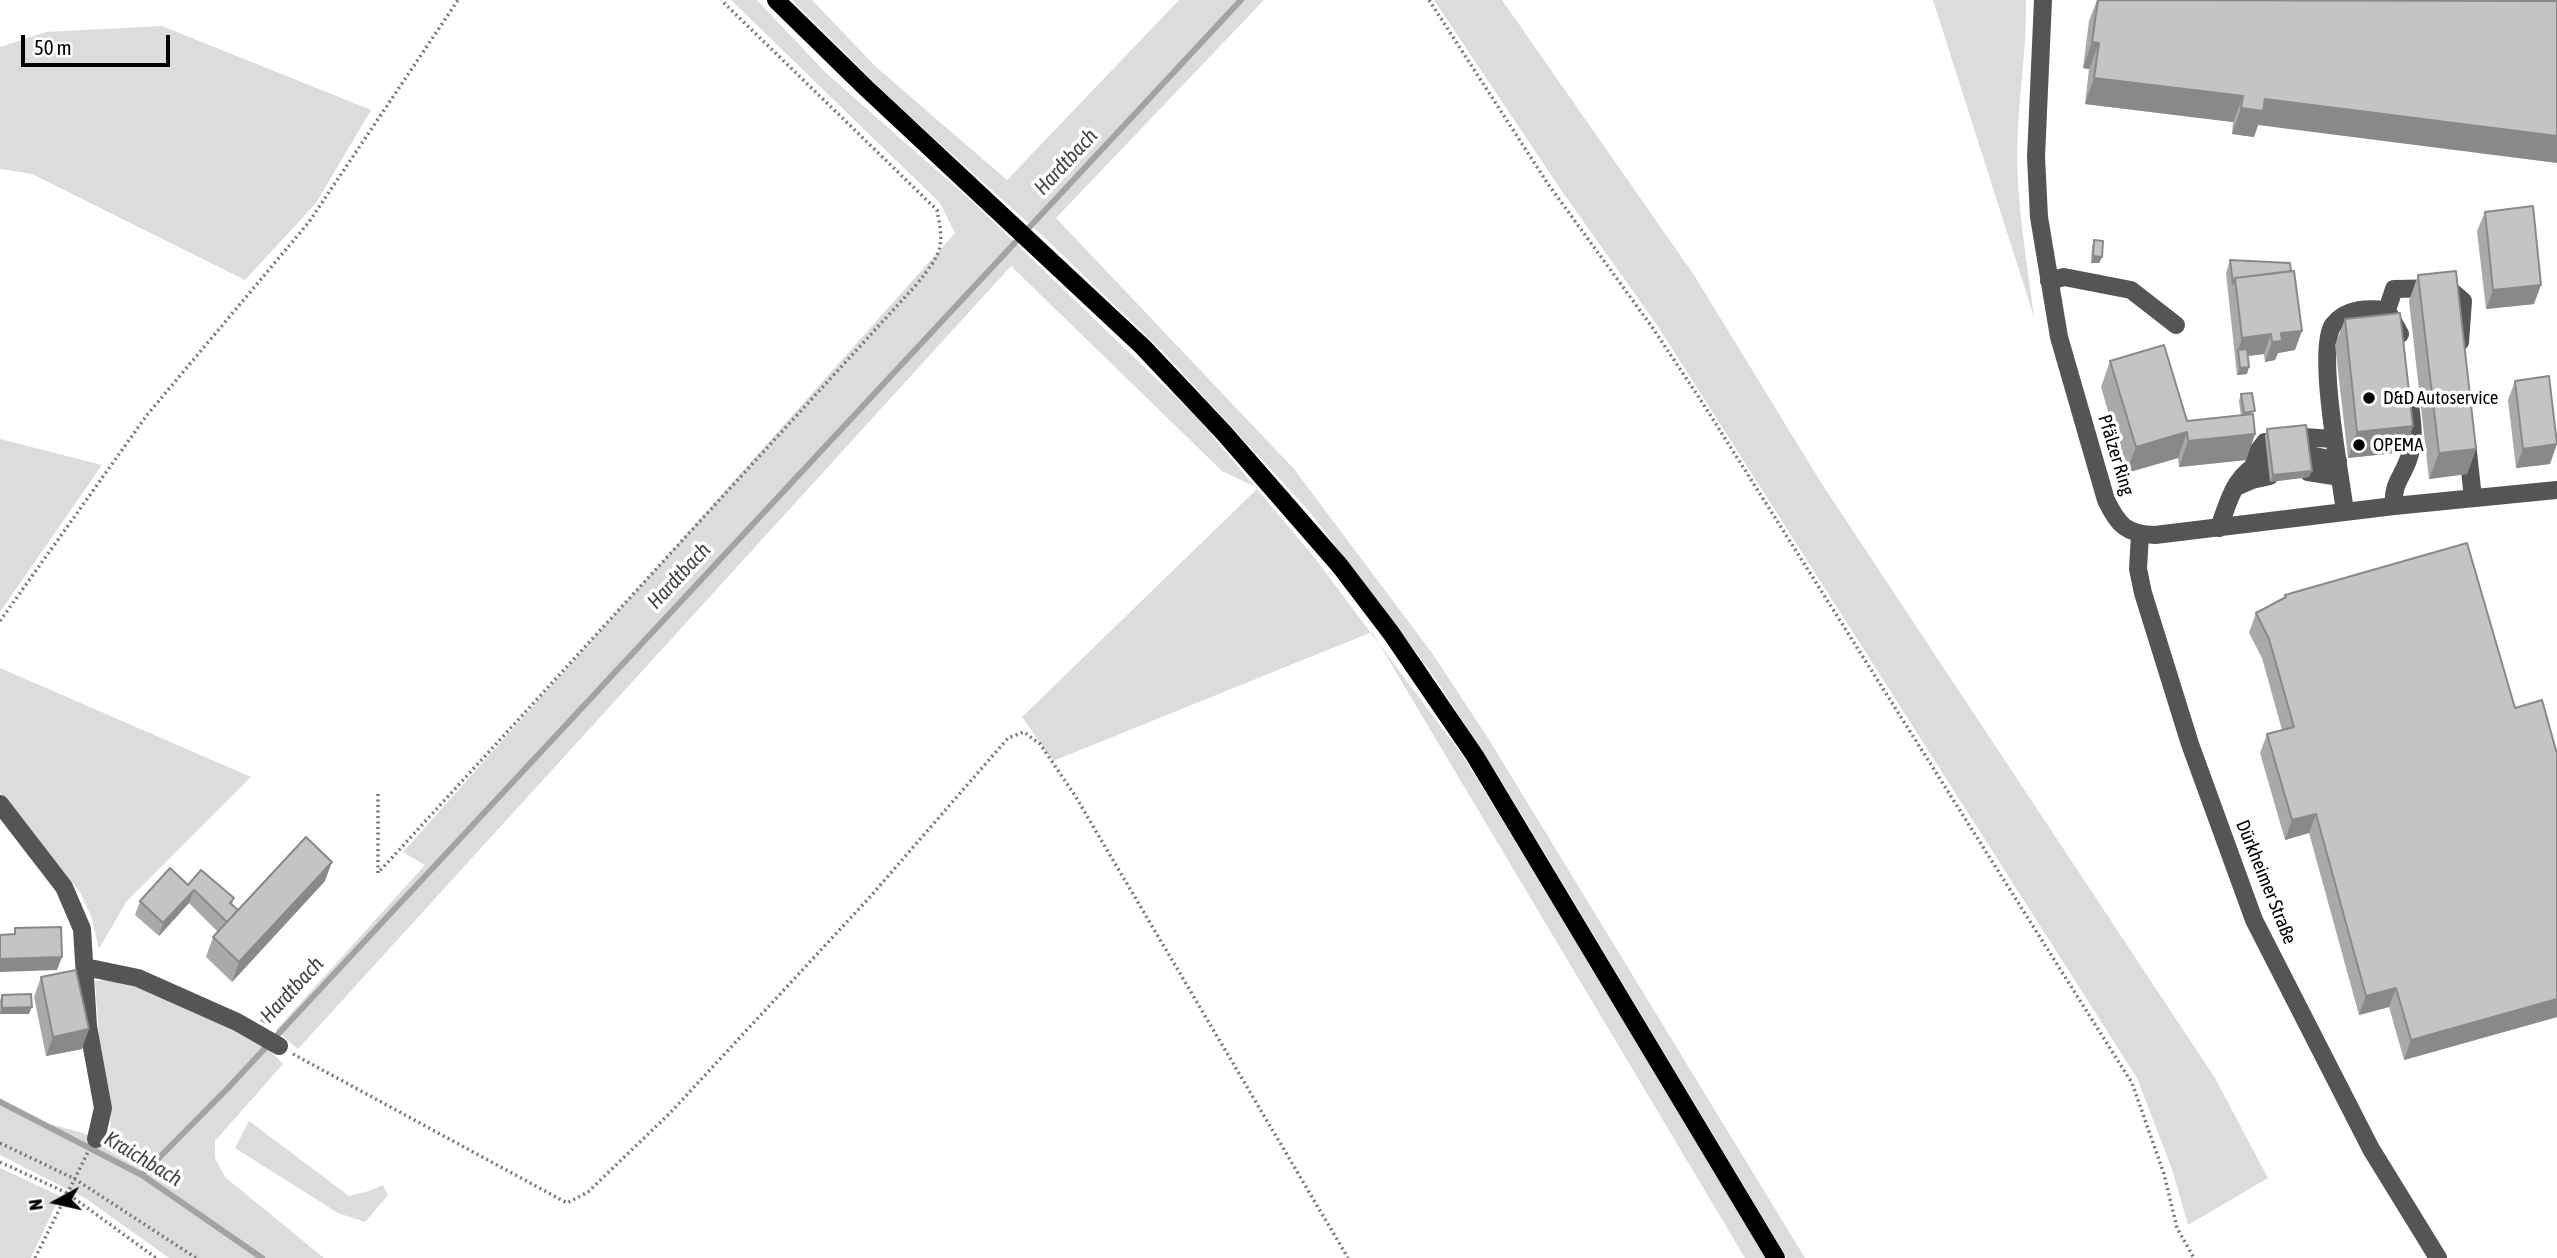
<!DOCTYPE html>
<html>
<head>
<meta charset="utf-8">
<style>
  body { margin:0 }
  #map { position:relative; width:2557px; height:1258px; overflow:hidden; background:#fff; font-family:"Asap Condensed",sans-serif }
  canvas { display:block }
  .north { position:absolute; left:21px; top:1167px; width:70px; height:70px; -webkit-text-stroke:5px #fff; paint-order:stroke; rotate:262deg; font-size:19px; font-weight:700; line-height:28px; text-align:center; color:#000 }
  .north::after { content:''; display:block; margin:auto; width:24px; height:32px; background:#000; clip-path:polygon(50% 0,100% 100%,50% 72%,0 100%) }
  .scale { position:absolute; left:21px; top:35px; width:149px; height:32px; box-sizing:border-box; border:4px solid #000; border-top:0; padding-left:9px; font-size:21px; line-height:24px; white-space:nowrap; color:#000; -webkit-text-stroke:5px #fff; paint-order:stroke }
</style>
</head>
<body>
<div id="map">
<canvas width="2557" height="1258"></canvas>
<div class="north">N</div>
<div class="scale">50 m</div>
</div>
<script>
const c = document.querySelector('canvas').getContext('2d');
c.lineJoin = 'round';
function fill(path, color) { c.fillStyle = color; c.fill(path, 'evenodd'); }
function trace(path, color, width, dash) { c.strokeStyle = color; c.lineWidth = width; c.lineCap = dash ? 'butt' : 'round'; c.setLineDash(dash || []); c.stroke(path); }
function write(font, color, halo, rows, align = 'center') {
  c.font = font + ' "Asap Condensed",sans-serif'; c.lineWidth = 7; c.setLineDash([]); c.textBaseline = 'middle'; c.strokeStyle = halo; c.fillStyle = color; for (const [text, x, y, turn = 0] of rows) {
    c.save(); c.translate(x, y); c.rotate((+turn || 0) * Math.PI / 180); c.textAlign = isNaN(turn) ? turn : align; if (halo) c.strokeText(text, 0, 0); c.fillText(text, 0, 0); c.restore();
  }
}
const green = new Path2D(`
  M 731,0 L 757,0 L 825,72 L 977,206 L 1198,419 L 1314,557 L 1463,756 L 1582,951 L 1766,1258 L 1745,1258 L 1372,632 L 1053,761 L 1022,717 L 1258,488 L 1222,471 L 1011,266 L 298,1049 L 276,1030 L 425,865 L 403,852 L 955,233 L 940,203 Z
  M 792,0 L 812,0 L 876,67 L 1007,180 L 1179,0 L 1264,0 L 1056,218 L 1294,469 L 1432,653 L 1488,738 L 1805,1258 L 1787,1258 L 1505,787 L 1431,672 L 1309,511 L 1163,352 L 1045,238 L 894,102 Z
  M 1434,0 L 1502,0 L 1694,275 L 1820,481 L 2215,1078 L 2268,1178 L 2188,1225 L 2172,1169 L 2137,1078 L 1657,325 L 1561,190 Z
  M 1933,0 L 2026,0 C 2027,50 2018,100 2017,151 C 2017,206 2027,262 2034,317 Z
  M 162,26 L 371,110 L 316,203 L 245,280 L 32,174 L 0,169 L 0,47 L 46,32 Z
  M 0,439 L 102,465 L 0,612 Z
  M 0,668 L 251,777 L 126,902 L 99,949 L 91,916 L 80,892 L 0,792 Z
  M 108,980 L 134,983 L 249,1029 L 283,1064 L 215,1141 L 215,1158 L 225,1177 L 324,1258 L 169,1258 L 85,1198 L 0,1155 L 0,1098 L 47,1123 L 90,1135 L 101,1142 L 110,1142 L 111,1101 L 99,1035 L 95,981 Z
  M 249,1121 L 349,1196 L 369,1191 L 383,1185 L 388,1195 L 365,1222 L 338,1213 L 235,1148 Z
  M 0,1168 L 60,1196 L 31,1258 L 0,1258 Z`);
const stream = new Path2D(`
  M 0,1102 L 142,1175 L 262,1258
  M 142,1175 L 227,1089 L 1241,0`);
const path = new Path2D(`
  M 1429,0 L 1548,184 L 1652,327 L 1702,402 L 2132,1083 L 2164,1174 L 2177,1228 L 2194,1258
  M 0,621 L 147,415 L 309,222 L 458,0
  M 378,794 L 378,873 L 917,284 C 941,253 945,249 937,210 L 721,0
  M 293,1054 L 567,1203 L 588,1192 L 670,1113 L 869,898 L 1008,738 L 1024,732 L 1040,744 L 1074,794 L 1348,1258
  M 0,1143 L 75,1179 L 196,1258
  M 0,1162 L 67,1193 L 156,1258
  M 35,1258 L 88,1152`);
const minor = new Path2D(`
  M 2043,0 L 2036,157 L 2039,217 L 2059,337 L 2106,500 C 2118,525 2126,534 2155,535 L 2394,506 L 2557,490
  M 2049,281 L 2064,277 L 2131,290 L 2176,325
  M 2387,310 L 2394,289 L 2448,288 L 2463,301 L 2460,342
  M 2304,437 L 2333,439
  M 2467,443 L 2473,498
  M 2306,454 L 2338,461
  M 2254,466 L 2255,455 L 2265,442
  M 2308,472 L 2340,477
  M 2236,487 L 2252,480 L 2270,476
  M 2394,506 C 2392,481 2404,477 2410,454 C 2415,437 2412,421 2410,404
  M 2345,512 C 2341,478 2316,349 2333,325 C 2346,308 2368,308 2387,310 L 2400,334
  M 2219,528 C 2230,497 2234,474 2267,459
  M 2140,534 L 2138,569 L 2143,593 L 2190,744 L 2254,920 L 2371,1149 L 2438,1258
  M 0,804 L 64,887 L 82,929 L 88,1026 L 103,1108 L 96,1139
  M 85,967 L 138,978 L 237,1022 L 279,1046`);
const major = new Path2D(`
  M 776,0 L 866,88 L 1143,347 L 1224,433 L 1340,566 L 1391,633 L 1475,756 L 1776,1258`);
const wall = new Path2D(`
  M 2097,0 L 2551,0 L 2258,125 L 2254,137 L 2232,134 L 2233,122 L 2085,104 L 2089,69 L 2083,68 L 2089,21 Z
  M 2485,212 L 2534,304 L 2486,309 L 2477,231 Z
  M 2094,240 L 2102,257 L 2099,263 L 2091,263 L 2092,247 Z
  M 2230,260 L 2295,350 L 2278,353 L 2275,360 L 2265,362 L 2264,354 L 2248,356 L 2247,374 L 2237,375 L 2226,273 Z
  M 2418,275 L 2476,449 L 2467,474 L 2429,479 L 2409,301 Z
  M 2345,319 L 2413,426 L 2404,452 L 2348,458 L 2335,345 Z
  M 2110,361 L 2187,421 L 2241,415 L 2239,401 L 2241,394 L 2253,416 L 2255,434 L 2246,460 L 2179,467 L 2178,458 L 2126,473 L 2101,387 Z
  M 2515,381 L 2550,464 L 2516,468 L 2508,400 Z
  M 2267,429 L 2309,477 L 2270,482 L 2265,436 Z
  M 2285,595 L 2515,708 L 2557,754 L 2557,1017 L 2404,1060 L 2389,1007 L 2359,1015 L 2309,833 L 2285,840 L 2260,753 L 2267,734 L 2282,730 L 2262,658 L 2249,633 L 2256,613 L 2283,599 Z
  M 325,881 L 232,982 L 206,957 L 213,937 L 218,932 L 189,903 L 159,936 L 135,915 L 140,901 L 188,885 L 234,898 L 232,904 L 238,910 Z
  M 41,977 L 82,1049 L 46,1056 L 34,997 Z
  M 2,995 L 29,1014 L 0,1014 L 0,1000 Z
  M 275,1008 L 272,1015 L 266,1024 L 260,1021 L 263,1014 Z`);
const shadedWall = new Path2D(`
  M 2092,42 L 2099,43 L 2089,69 L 2083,68 Z
  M 2094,78 L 2243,96 L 2233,122 L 2085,104 Z
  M 2265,99 L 2557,136 L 2557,163 L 2258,125 L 2254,137 L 2232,134 L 2241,108 Z
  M 2093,256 L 2102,257 L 2099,263 L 2091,263 Z
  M 2541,285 L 2534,304 L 2486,309 L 2493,290 Z
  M 2302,331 L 2295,350 L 2278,353 L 2275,360 L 2265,362 L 2272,342 L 2281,333 Z
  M 2271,334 L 2264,354 L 2238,357 L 2238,351 L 2242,338 Z
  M 2249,367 L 2247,374 L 2237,375 L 2240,368 Z
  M 2413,426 L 2404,452 L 2348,458 L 2357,432 Z
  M 2187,432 L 2178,458 L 2126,473 L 2136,447 Z
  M 2255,434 L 2246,460 L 2179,467 L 2188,441 Z
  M 2557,444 L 2550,464 L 2516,468 L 2523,449 Z
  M 2476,449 L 2467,474 L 2429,479 L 2439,453 Z
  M 2312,471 L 2309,477 L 2270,482 L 2273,475 Z
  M 2316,814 L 2309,833 L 2285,840 L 2292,820 Z
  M 332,862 L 325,881 L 232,982 L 239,962 Z
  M 194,890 L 189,903 L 159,936 L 163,923 Z
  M 62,957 L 57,970 L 0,972 L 0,959 Z
  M 2396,988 L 2389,1007 L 2359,1015 L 2366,996 Z
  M 2557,999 L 2557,1017 L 2404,1060 L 2411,1040 Z
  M 32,1007 L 29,1014 L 0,1014 L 2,1008 Z
  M 89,1029 L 82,1049 L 46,1056 L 53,1037 Z`);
const building = new Path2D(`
  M 2098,0 L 2557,1 L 2557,136 L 2265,99 L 2263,111 L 2241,108 L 2243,96 L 2094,78 L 2099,43 L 2092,42 Z
  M 2533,206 L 2541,285 L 2493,290 L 2485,212 Z
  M 2094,240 L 2103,241 L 2102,257 L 2093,256 Z
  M 2230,260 L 2290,263 L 2291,271 L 2235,278 L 2233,284 Z
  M 2294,271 L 2302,331 L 2281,333 L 2282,341 L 2272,342 L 2271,334 L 2242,338 L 2235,278 Z
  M 2456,271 L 2476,449 L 2439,453 L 2418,275 Z
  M 2400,313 L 2413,426 L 2357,432 L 2345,319 Z
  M 2164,345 L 2187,421 L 2253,414 L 2255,434 L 2188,441 L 2187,432 L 2136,447 L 2110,361 Z
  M 2247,349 L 2249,367 L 2240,368 L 2238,350 Z
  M 2549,376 L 2557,444 L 2523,449 L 2515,381 Z
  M 2252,393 L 2255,411 L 2244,413 L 2241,394 Z
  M 2306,425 L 2312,471 L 2273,475 L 2267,429 Z
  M 2467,543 L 2515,708 L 2542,700 L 2557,754 L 2557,999 L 2411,1040 L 2396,988 L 2366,996 L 2316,814 L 2292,820 L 2267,734 L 2294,727 L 2269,639 L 2256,613 L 2286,597 L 2285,595 Z
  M 306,837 L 332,862 L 239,962 L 213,937 Z
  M 170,868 L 188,885 L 201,870 L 234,898 L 230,903 L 238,910 L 227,922 L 194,890 L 163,923 L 140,901 Z
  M 61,927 L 62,957 L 0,959 L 0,935 L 15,934 L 15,928 Z
  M 76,970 L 89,1029 L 53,1037 L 41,977 Z
  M 31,994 L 32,1007 L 2,1008 L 2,995 Z
  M 269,1005 L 275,1008 L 269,1018 L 263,1014 Z`);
const markers = [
  [2369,398,7,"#000"],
  [2359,445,7,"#000"]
];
const poiNames = [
  ["D&D Autoservice",2383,398],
  ["OPEMA",2373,445]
];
const streetNames = [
  ["Pfälzer Ring",2116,455,73],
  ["Dürkheimer Straße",2266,882,68]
];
const waterNames = [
  ["Hardtbach",1066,162,-47],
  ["Hardtbach",679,576,-47],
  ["Hardtbach",292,990,-47],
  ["Kraichbach",143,1159,31]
];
fill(green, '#dcdcdc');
trace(stream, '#a3a3a3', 6);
trace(path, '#777', 3.5, [2, 3.5]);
trace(minor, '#555', 18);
trace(major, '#000', 18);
fill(wall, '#a9a9a9');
fill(shadedWall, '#898989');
fill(building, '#c4c4c4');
trace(building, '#898989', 2);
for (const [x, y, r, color] of markers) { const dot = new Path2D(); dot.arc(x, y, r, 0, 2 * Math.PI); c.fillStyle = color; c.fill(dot); trace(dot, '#fff', 2.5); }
write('19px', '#000', '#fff', poiNames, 'left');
write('19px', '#000', '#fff', streetNames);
write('italic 21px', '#444', '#fff', waterNames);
</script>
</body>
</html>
